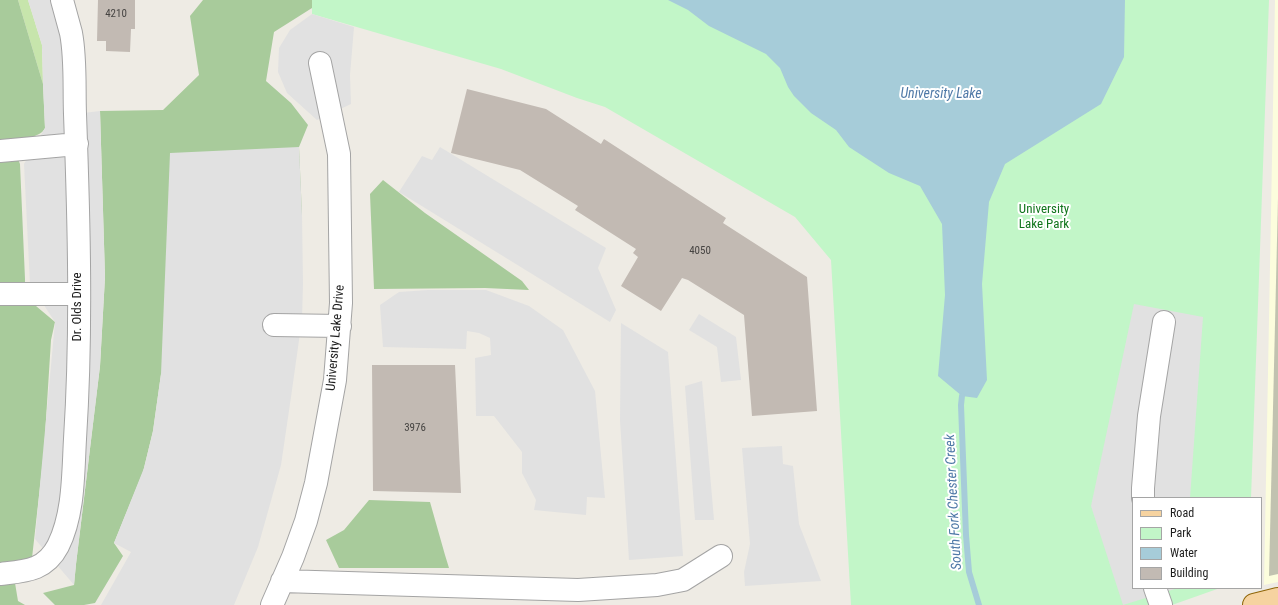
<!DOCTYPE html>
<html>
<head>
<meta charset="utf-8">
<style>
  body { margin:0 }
  #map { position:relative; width:1278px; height:605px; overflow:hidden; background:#eeebe4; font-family:"Roboto Condensed",sans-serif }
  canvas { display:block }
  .legend { position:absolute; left:1132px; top:497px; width:130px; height:92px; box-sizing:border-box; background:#fff; border:1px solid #a5a5a5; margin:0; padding:5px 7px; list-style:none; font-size:12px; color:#1d1d1d }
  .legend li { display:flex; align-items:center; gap:8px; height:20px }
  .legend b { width:20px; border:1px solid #a5a5a5 }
</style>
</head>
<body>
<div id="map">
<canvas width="1278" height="605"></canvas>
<ul class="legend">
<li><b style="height:5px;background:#f6d3a0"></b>Road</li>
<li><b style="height:11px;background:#c2f6c8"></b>Park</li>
<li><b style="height:11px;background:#a6ccd9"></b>Water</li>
<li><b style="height:11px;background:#c2bab3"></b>Building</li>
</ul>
</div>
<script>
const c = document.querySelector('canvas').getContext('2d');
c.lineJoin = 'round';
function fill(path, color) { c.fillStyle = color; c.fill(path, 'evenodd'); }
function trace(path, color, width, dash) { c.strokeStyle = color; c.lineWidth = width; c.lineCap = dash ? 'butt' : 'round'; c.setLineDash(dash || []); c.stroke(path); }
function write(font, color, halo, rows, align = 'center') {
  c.font = font + ' "Roboto Condensed",sans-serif'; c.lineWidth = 4; c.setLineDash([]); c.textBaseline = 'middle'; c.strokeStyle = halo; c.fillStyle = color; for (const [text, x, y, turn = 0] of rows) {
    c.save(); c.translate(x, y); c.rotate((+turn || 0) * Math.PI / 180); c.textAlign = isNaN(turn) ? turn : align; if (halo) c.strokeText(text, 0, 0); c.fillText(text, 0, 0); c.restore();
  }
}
const education = new Path2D(`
  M 1275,0 L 1278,0 L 1278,582 L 1264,585 Z`);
const construction = new Path2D(`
  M 1278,198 L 1278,574 L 1269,576 Z`);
const grass = new Path2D(`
  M 18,0 L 28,0 L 42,45 L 43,84 Z`);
const forest = new Path2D(`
  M 0,0 L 18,0 L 43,84 L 45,128 C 40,140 12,139 0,141 Z
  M 203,0 L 312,0 L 312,8 L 274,32 L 266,81 L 291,103 L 308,125 L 299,147 L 302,215 L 161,374 L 153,431 L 143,472 L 114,543 L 123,556 L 95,603 L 84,605 L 55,605 L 43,593 L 74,585 L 76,564 L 100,366 L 105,277 L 100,111 L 163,110 L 199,75 L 190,16 Z
  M 0,158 L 18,159 L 20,164 L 25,279 L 25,283 L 19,285 L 0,285 Z
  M 383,180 L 425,213 L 522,281 L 529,290 L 485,288 L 374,289 L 370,194 Z
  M 0,306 L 36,306 L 55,322 L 51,340 L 44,451 L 32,558 L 0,567 Z
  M 369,500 L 430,502 L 445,555 L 449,568 L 339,568 L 326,540 L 344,530 Z
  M 0,583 L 15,583 L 18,601 L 25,605 L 0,605 Z`);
const park = new Path2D(`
  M 312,0 L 1269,0 L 1251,498 L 1133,498 L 1133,588 L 1220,588 L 1172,605 L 851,605 L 831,260 L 795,217 L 605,107 L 577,98 L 501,69 L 312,14 Z`);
const parking = new Path2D(`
  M 28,0 L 61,0 L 75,114 L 100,111 L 105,277 L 100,366 L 76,564 L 74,585 L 35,539 L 55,322 L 30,284 L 24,164 L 45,128 L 43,84 L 42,45 Z
  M 312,14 L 354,27 L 350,75 L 351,104 L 317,120 L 287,93 L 278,72 L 279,48 L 290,30 Z
  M 299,147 L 302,215 L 303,284 L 302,319 L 291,397 L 281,465 L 258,547 L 234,605 L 101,605 L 131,552 L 114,543 L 144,468 L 153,431 L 161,374 L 170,153 Z
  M 440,147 L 606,248 L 598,268 L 616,310 L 610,322 L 399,192 L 422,156 L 432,160 Z
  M 428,290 L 486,290 L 529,306 L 563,330 L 595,391 L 605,498 L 587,497 L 586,515 L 534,510 L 536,500 L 522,473 L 522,452 L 494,416 L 476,416 L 475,358 L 491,355 L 490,338 L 479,333 L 467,331 L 466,349 L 383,347 L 380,305 L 399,292 Z
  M 1134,304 L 1203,317 L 1190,498 L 1133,498 L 1133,588 L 1178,588 L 1123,605 L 1091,506 Z
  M 699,314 L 736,337 L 741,380 L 721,382 L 717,347 L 689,330 Z
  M 621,323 L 668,352 L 683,556 L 629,560 L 620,420 Z
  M 702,381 L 714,520 L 695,520 L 685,386 Z
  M 782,446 L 783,464 L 793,466 L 799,524 L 821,581 L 745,586 L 744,572 L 750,544 L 742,448 Z`);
const water = new Path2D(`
  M 668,0 L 1125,0 L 1124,57 L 1101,104 L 1005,164 L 989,202 L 982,284 L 987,380 L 977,398 L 962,396 L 938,376 L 945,295 L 942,224 L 920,186 L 889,173 L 849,147 L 836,130 L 811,113 L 794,96 L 788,87 L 780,68 L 766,54 L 709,26 L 688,10 Z`);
const stream = new Path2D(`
  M 962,396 L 961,405 L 966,535 L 969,572 L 979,605`);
const building = new Path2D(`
  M 98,0 L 135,0 L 135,29 L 131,29 L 130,52 L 106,51 L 106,41 L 97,41 Z
  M 467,89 L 546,109 L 601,144 L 604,139 L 726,218 L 723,223 L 807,277 L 817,411 L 752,416 L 744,315 L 688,280 L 682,278 L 661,311 L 621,286 L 638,257 L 633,253 L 636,249 L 575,210 L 578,206 L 520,170 L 451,153 Z
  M 372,365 L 455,365 L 461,493 L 373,491 Z`);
const minor = new Path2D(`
  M 0,151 L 77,144
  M 0,294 L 78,294
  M 274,325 L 340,326
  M 1143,498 L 1143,488 L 1149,416 L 1164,322
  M 0,574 C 25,571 45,571 58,546 C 74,514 73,474 75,439 C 82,331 79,222 75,114 C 74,87 76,59 71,33 C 68,22 65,11 62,0
  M 282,581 L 578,590 L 657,585 L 683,580 L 721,556
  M 1155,588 L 1161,605
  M 272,605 L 293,557 L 306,521 L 316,483 L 335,380 L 341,303 L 339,154 L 320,63`);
const major = new Path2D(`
  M 1254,605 L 1278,599`);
const numberNames = [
  ["4210",116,14],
  ["4050",700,251],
  ["3976",415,428]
];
const parkNames = [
  ["University",1044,210],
  ["Lake Park",1044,225]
];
const streetNames = [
  ["Dr. Olds Drive",78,307,-90],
  ["University Lake Drive",336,338,-85]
];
const waterNames = [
  ["University Lake",941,94],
  ["South Fork Chester Creek",954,502,-93]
];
fill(education, '#fcfddd');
fill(construction, '#c1c2b0');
fill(grass, '#c7e5ac');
fill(forest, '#a8cb9b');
fill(park, '#c2f6c8');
fill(parking, '#e1e1e1');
fill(water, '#a6ccd9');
trace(stream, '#a6ccd9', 6);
fill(building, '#c2bab3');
trace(minor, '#a4a4a4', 24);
trace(major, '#8e6508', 24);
trace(minor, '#fff', 22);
trace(major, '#f6d3a0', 22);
write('11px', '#464442', null, numberNames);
write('13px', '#11751c', '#fff', parkNames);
write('13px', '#1d1d1d', '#fff', streetNames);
write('italic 14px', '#4f79a7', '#fff', waterNames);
</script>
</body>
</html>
